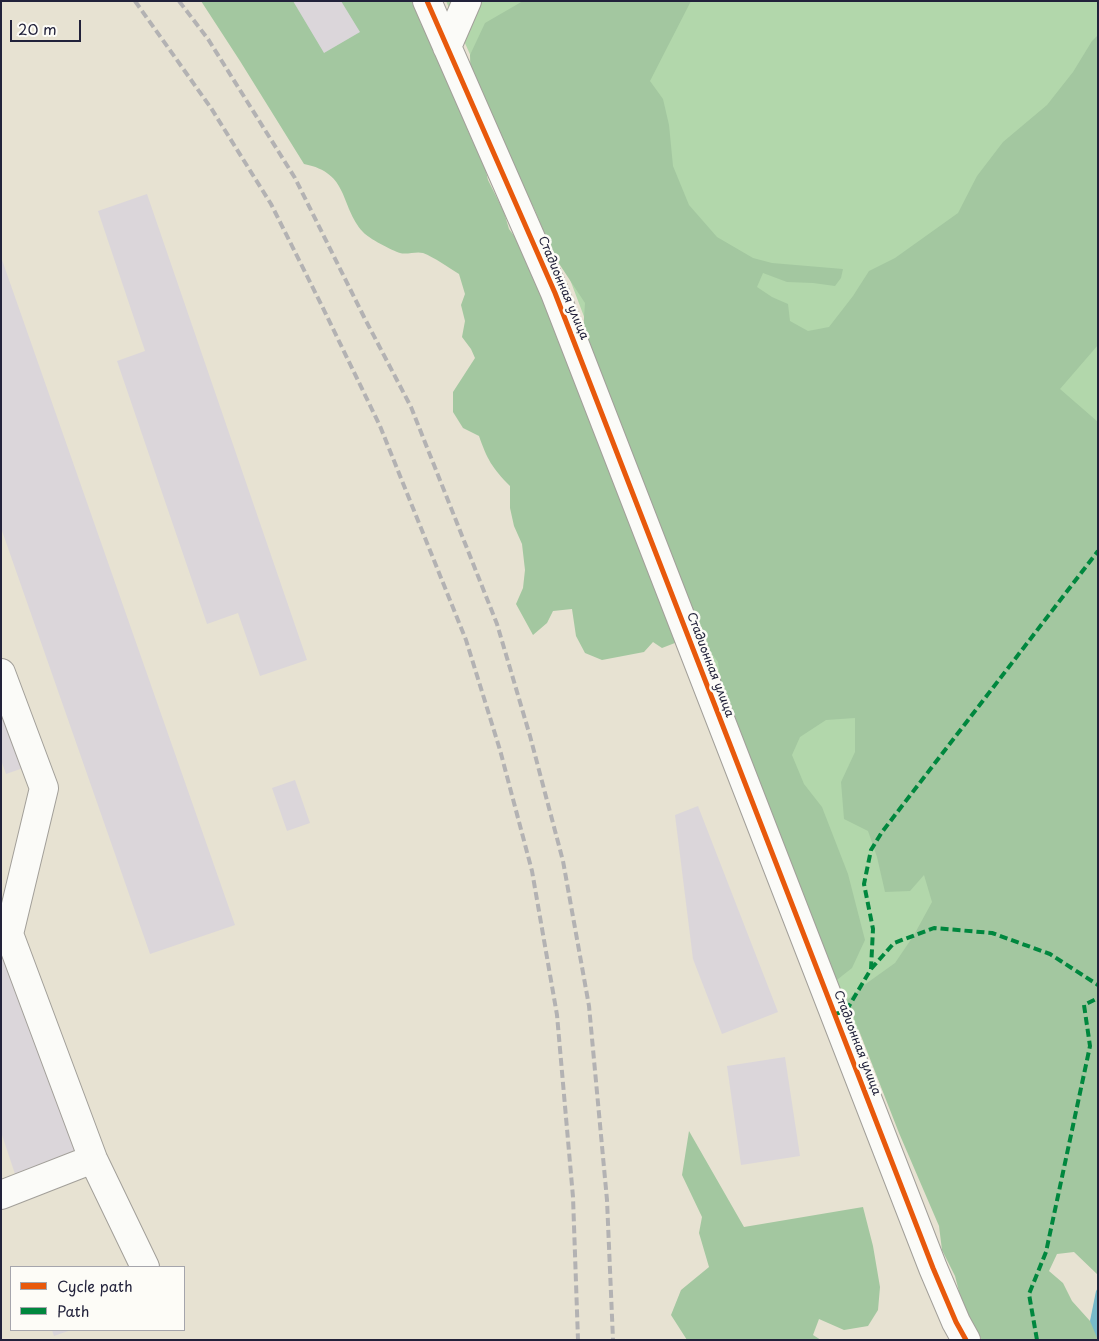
<!DOCTYPE html>
<html>
<head>
<meta charset="utf-8">
<style>
  body { margin:0 }
  #map { position:relative; width:1099px; height:1341px; overflow:hidden; background:#e7e2d2; font-family:"Playpen Sans",sans-serif }
  canvas { display:block }
  .frame { position:absolute; inset:0; border:2px solid #22223b; pointer-events:none }
  .legend { position:absolute; left:10px; top:1266px; width:175px; height:65px; box-sizing:border-box; background:#fdfcf7; border:1px solid #a5a5ac; margin:0; padding:6px 9px; list-style:none; font-size:15px; color:#22223b }
  .legend li { display:flex; align-items:center; gap:10px; height:25px }
  .legend b { width:25px; border:1px solid #a5a5ac }
  .scale { position:absolute; left:10px; top:20px; width:71px; height:22px; box-sizing:border-box; border:2px solid #22223b; border-top:0; padding-left:6px; font-size:15px; line-height:18px; white-space:nowrap; color:#22223b; -webkit-text-stroke:4px #fdfcf7; paint-order:stroke }
</style>
</head>
<body>
<div id="map">
<canvas width="1099" height="1341"></canvas>
<div class="frame"></div>
<ul class="legend">
<li><b style="height:6px;background:#e8590c"></b>Cycle path</li>
<li><b style="height:6px;background:#00873e"></b>Path</li>
</ul>
<div class="scale">20 m</div>
</div>
<script>
const c = document.querySelector('canvas').getContext('2d');
c.lineJoin = 'round';
function fill(path, color) { c.fillStyle = color; c.fill(path, 'evenodd'); }
function trace(path, color, width, dash) { c.strokeStyle = color; c.lineWidth = width; c.lineCap = dash ? 'butt' : 'round'; c.setLineDash(dash || []); c.stroke(path); }
function write(font, color, halo, rows, align = 'center') {
  c.font = font + ' "Playpen Sans",sans-serif'; c.lineWidth = 5; c.setLineDash([]); c.textBaseline = 'middle'; c.strokeStyle = halo; c.fillStyle = color; for (const [text, x, y, turn = 0] of rows) {
    c.save(); c.translate(x, y); c.rotate((+turn || 0) * Math.PI / 180); c.textAlign = isNaN(turn) ? turn : align; if (halo) c.strokeText(text, 0, 0); c.fillText(text, 0, 0); c.restore();
  }
}
const green = new Path2D(`
  M 446,1 L 1098,1 L 1098,717 L 855,1034 L 563,261 Z`);
const forest = new Path2D(`
  M 201,1 L 417,1 L 420,22 L 456,87 L 461,114 L 473,142 L 483,158 L 488,180 L 504,212 L 509,229 L 524,249 L 527,266 L 547,293 L 549,316 L 558,341 L 565,350 L 680,641 L 662,648 L 653,642 L 644,652 L 602,660 L 585,653 L 576,636 L 572,609 L 553,611 L 547,623 L 533,635 L 516,604 L 523,588 L 525,570 L 522,544 L 514,526 L 510,508 L 510,486 C 492,468 487,459 479,436 L 463,428 L 453,412 L 453,392 L 475,358 L 471,349 L 462,337 L 465,321 L 461,305 L 465,294 L 459,274 C 449,268 434,257 423,253 C 416,251 407,255 400,253 C 393,251 368,238 363,232 C 339,205 350,173 304,164 L 240,61 Z
  M 523,1 L 691,1 L 650,81 L 663,99 L 669,125 L 673,166 L 689,205 L 717,237 L 753,258 L 772,263 L 843,269 L 841,278 L 835,286 L 813,283 L 787,282 L 763,273 L 757,287 L 772,297 L 788,304 L 790,321 L 808,331 L 829,327 L 853,296 L 869,271 L 895,258 L 958,213 L 977,176 L 1003,142 L 1047,105 L 1073,72 L 1092,41 L 1098,35 L 1098,345 L 1060,389 L 1098,422 L 1098,1275 L 1074,1252 L 1057,1254 L 1049,1271 L 1063,1283 L 1072,1301 L 1090,1321 L 1098,1326 L 1098,1340 L 982,1340 L 965,1315 L 955,1276 L 942,1250 L 939,1226 L 899,1133 L 847,1000 L 867,983 L 895,963 L 914,935 L 932,902 L 924,875 L 910,891 L 885,892 L 877,857 L 868,831 L 844,819 L 841,782 L 855,752 L 855,718 L 826,720 L 800,737 L 792,755 L 804,784 L 822,807 L 848,874 L 865,940 L 852,968 L 833,983 L 722,692 L 718,662 L 694,630 L 583,333 L 585,303 L 554,256 L 533,206 L 508,184 L 471,88 L 470,55 L 485,23 Z
  M 689,1131 L 744,1227 L 863,1207 L 873,1246 L 880,1287 L 878,1310 L 868,1326 L 844,1330 L 819,1319 L 813,1335 L 821,1340 L 687,1340 L 671,1315 L 681,1290 L 709,1267 L 699,1233 L 702,1217 L 682,1175 Z`);
const water = new Path2D(`
  M 1098,1288 L 1098,1340 L 1090,1321 L 1096,1291 Z`);
const building = new Path2D(`
  M 293,1 L 341,1 L 360,32 L 324,53 Z
  M 147,194 L 307,660 L 260,676 L 238,613 L 207,624 L 117,361 L 145,351 L 98,211 Z
  M 1,257 L 235,925 L 150,954 L 1,528 Z
  M 1,696 L 26,767 L 6,774 L 1,760 Z
  M 295,780 L 310,823 L 287,831 L 272,788 Z
  M 698,806 L 778,1012 L 722,1034 L 693,959 L 675,815 Z
  M 10,954 L 77,1153 L 15,1174 L 1,1132 L 1,957 Z
  M 785,1057 L 800,1156 L 741,1165 L 727,1066 Z
  M 52,1330 L 71,1330 L 54,1336 Z`);
const minor = new Path2D(`
  M 427,1 L 555,293 L 933,1268 L 956,1322 L 966,1340
  M 447,47 L 467,1
  M 1,673 L 44,788 L 9,934
  M 1,937 L 9,934 L 93,1159 L 145,1267
  M 1,1195 L 93,1159`);
const rail = new Path2D(`
  M 135,1 L 211,108 L 271,204 L 322,306 L 380,426 L 466,640 L 500,750 L 532,871 L 557,1015 L 573,1197 L 578,1340
  M 179,1 L 208,39 L 295,178 L 364,317 L 411,407 L 497,624 L 530,736 L 563,861 L 589,1006 L 607,1200 L 613,1340`);
const quiet = new Path2D(`
  M 871,969 L 894,943 L 934,928 L 992,933 L 1050,954 L 1098,985
  M 835,1014 L 846,1011 L 871,969 L 873,929 L 864,884 L 871,850 L 882,832 L 1098,551
  M 1037,1340 L 1029,1294 L 1046,1252 L 1090,1046 L 1084,1005 L 1098,998`);
const cycleway = new Path2D(`
  M 427,1 L 555,293 L 933,1268 L 956,1322 L 966,1340`);
const streetNames = [
  ["Стадионная улица",563,288,67],
  ["Стадионная улица",710,665,69],
  ["Стадионная улица",857,1043,69]
];
fill(green, '#b2d7ab');
fill(forest, '#a3c7a0');
fill(water, '#77baca');
fill(building, '#dbd6da');
trace(minor, '#a29f99', 30);
trace(minor, '#fbfbf8', 28);
trace(rail, '#b3b2b3', 4, [8, 4]);
trace(quiet, '#00873e', 4, [8, 4]);
trace(cycleway, '#e8590c', 5);
write('12px', '#22223b', '#fdfcf7', streetNames);
</script>
</body>
</html>
